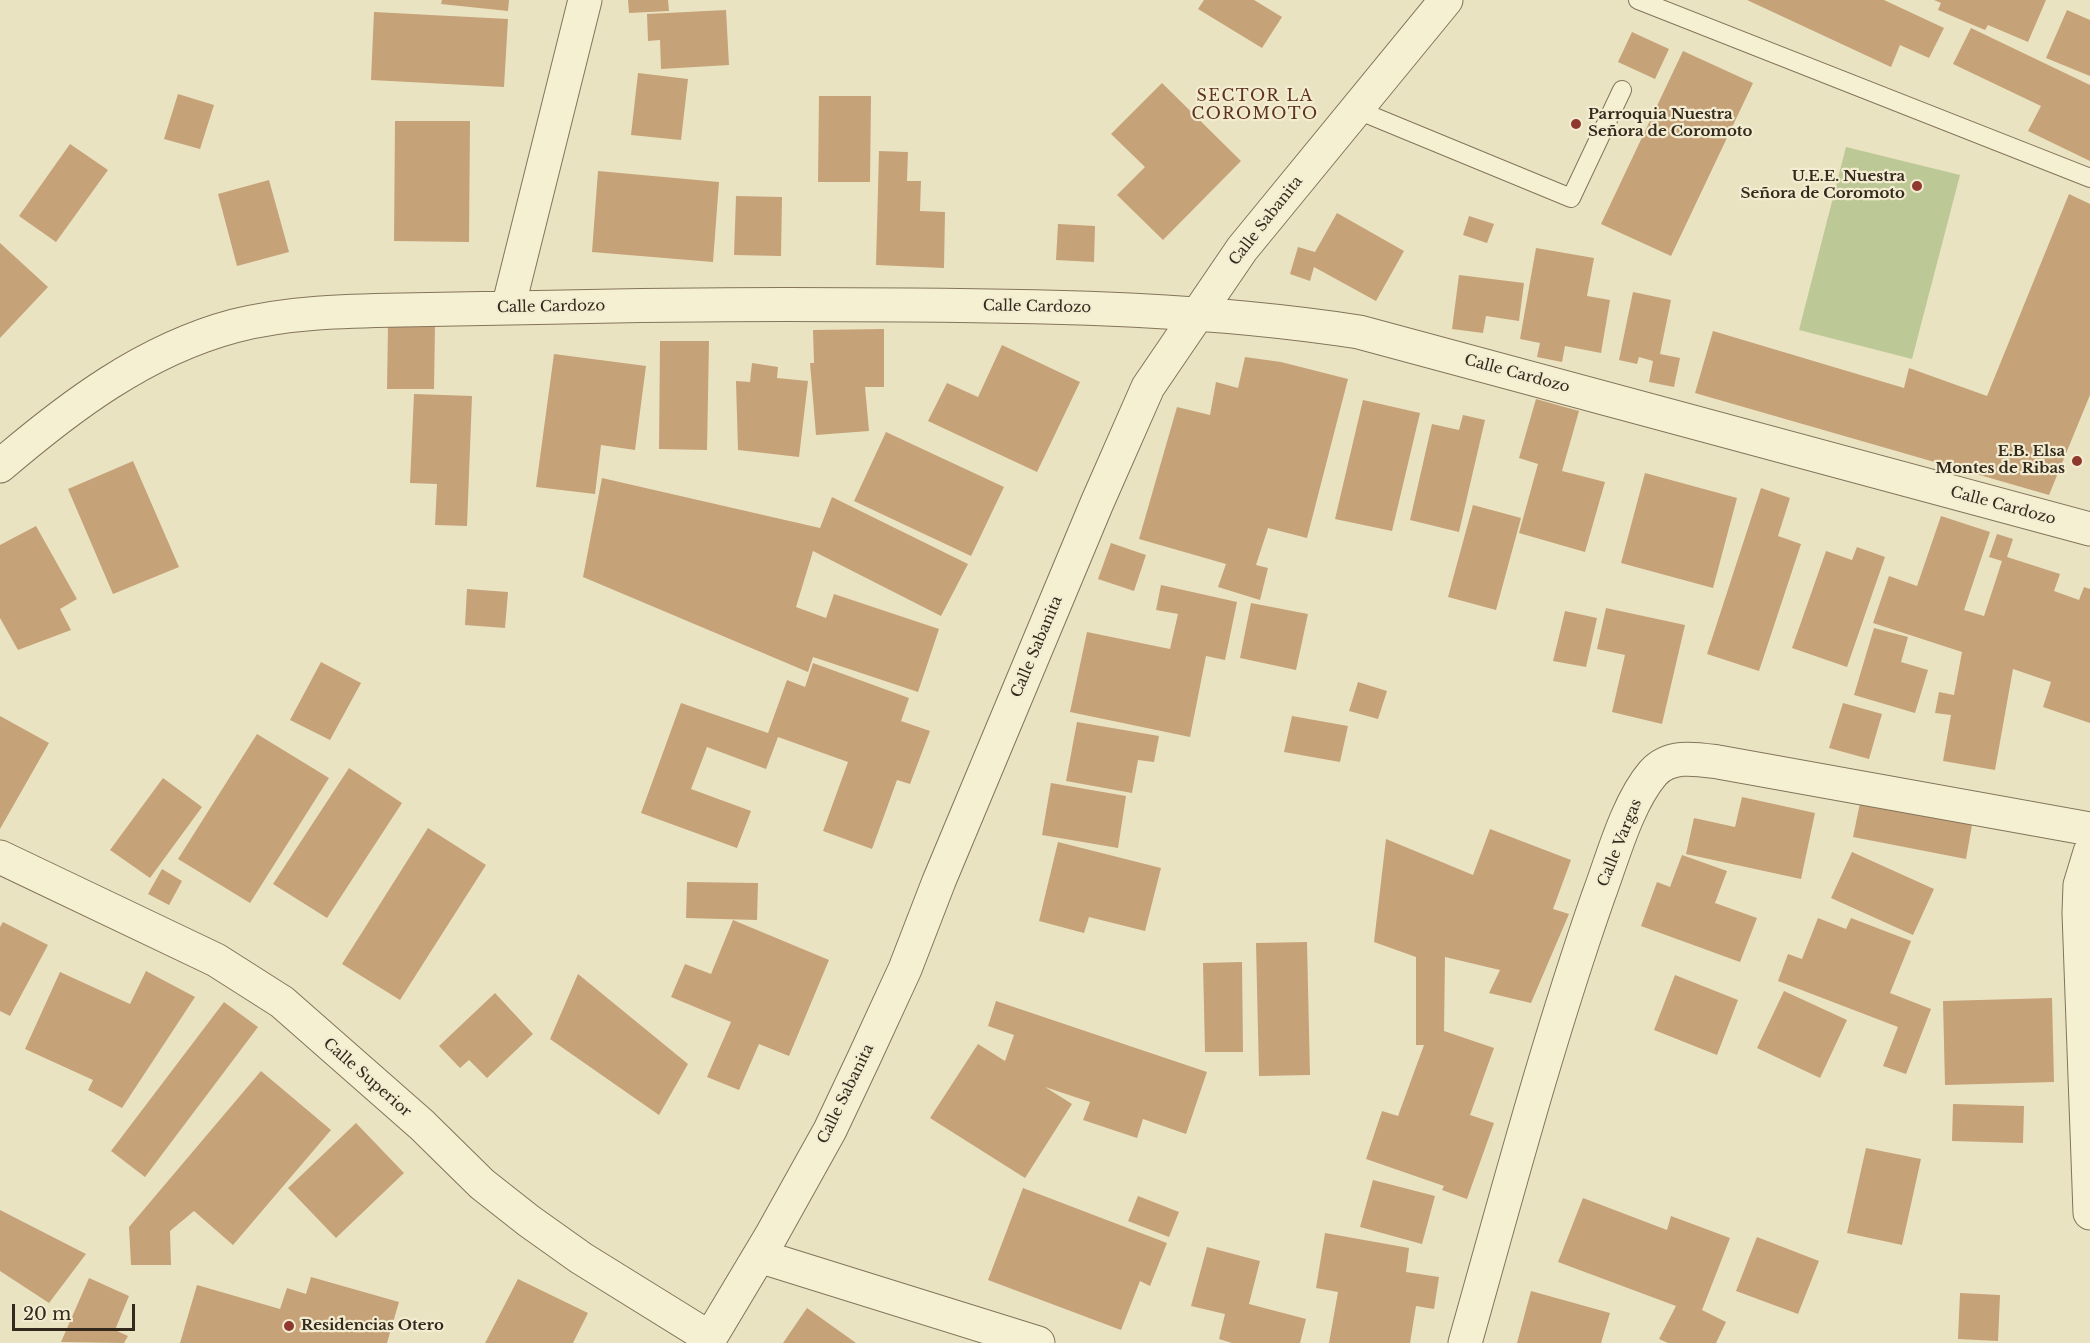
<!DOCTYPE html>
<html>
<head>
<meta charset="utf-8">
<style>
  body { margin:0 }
  #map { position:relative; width:2090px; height:1343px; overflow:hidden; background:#eae3c1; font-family:"Libre Baskerville",serif }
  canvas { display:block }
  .scale { position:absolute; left:12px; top:1304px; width:123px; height:27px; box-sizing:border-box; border:3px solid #332a1d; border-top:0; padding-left:8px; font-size:18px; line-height:21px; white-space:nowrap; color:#332a1d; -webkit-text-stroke:4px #f3ecd0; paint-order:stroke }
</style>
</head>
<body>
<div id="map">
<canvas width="2090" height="1343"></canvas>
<div class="scale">20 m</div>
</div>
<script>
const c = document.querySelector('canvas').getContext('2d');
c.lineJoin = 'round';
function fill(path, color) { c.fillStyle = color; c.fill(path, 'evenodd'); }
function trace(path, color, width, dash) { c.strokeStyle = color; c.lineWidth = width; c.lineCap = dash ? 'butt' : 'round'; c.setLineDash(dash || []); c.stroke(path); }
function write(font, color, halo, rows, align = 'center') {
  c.font = font + ' "Libre Baskerville",serif'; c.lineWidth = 4.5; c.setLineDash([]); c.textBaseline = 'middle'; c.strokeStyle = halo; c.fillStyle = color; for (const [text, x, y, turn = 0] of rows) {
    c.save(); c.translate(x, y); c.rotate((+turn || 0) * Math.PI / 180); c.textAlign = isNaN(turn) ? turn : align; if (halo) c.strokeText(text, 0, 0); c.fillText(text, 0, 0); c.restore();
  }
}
const green = new Path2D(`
  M 1846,147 L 1960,175 L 1912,359 L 1799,330 Z`);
const building = new Path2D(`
  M 442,0 L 509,0 L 508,11 L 441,4 Z
  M 628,0 L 668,0 L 669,11 L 629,13 Z
  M 1204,0 L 1254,0 L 1282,17 L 1262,48 L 1198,9 Z
  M 1747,0 L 1884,0 L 1944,28 L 1929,58 L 1900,45 L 1891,67 Z
  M 1934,0 L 2046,0 L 2028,42 L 1988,25 L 1985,30 L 1938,10 L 1941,3 Z
  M 726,10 L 729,65 L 661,69 L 660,40 L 648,41 L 647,14 Z
  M 2067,10 L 2090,20 L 2090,76 L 2046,58 Z
  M 374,12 L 508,19 L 504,87 L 371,80 Z
  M 1971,28 L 2090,85 L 2090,161 L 2028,131 L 2041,106 L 1953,64 Z
  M 1632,32 L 1669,49 L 1655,79 L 1618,62 Z
  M 1683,51 L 1753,83 L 1671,256 L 1601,224 Z
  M 638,73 L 688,79 L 681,140 L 631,135 Z
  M 1162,83 L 1241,161 L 1163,240 L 1117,195 L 1145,167 L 1111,134 Z
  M 178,94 L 214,105 L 200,149 L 164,139 Z
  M 819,96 L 871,96 L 870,182 L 818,182 Z
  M 395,121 L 470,121 L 469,242 L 394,241 Z
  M 70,144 L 108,170 L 56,242 L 19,216 Z
  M 879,151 L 908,152 L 907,181 L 921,181 L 920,211 L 945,212 L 944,268 L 876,265 Z
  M 598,171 L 719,182 L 713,262 L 592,252 Z
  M 269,180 L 289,252 L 237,266 L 218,194 Z
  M 2069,194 L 2090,204 L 2090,395 L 2049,495 L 1695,393 L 1713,331 L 1904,388 L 1909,368 L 1987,396 Z
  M 736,196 L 782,197 L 781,256 L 734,255 Z
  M 1337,213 L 1404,251 L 1376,301 L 1314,267 L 1310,281 L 1290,274 L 1298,247 L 1315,252 Z
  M 1469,216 L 1494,224 L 1487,243 L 1463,235 Z
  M 1058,224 L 1095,226 L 1094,262 L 1056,260 Z
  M 0,243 L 48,287 L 0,338 Z
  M 1536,248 L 1594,258 L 1587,296 L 1610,300 L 1601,353 L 1565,346 L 1562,362 L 1537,357 L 1540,343 L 1520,339 Z
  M 1459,275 L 1524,283 L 1519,321 L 1486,316 L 1483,333 L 1452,329 Z
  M 1633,292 L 1671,300 L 1660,354 L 1680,358 L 1674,387 L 1649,382 L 1653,361 L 1639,357 L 1637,364 L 1619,360 Z
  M 388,326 L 435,326 L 434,389 L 387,389 Z
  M 884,329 L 884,387 L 865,387 L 869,431 L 816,435 L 810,363 L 814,363 L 813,330 Z
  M 660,341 L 709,341 L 707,450 L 659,449 Z
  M 1002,345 L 1080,382 L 1037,472 L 928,421 L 947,383 L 978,397 Z
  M 554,354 L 646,366 L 635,450 L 601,445 L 595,494 L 536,487 Z
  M 1245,357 L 1281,362 L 1348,379 L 1307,538 L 1268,528 L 1256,565 L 1268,568 L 1260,600 L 1218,587 L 1226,564 L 1139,539 L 1177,407 L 1210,415 L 1216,382 L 1238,388 Z
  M 752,363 L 778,367 L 777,378 L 808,381 L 799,457 L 738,450 L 736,381 L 750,382 Z
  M 414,394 L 472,396 L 467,526 L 435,525 L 437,484 L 410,483 Z
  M 1536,399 L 1579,411 L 1562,471 L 1605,482 L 1585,552 L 1519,533 L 1538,464 L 1519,458 Z
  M 1363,400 L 1420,413 L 1392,531 L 1335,519 Z
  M 1463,415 L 1485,420 L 1459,532 L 1410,520 L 1432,424 L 1459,430 Z
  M 886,432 L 1004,487 L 971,556 L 854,501 Z
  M 133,461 L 179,567 L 113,594 L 68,489 Z
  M 1645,473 L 1737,498 L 1713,588 L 1621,563 Z
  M 602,478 L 820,528 L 832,497 L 968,564 L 941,616 L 813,551 L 796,607 L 826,618 L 834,594 L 939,629 L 918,692 L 813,657 L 808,672 L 583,577 Z
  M 1761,488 L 1790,498 L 1778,536 L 1801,544 L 1759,671 L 1707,654 Z
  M 1473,505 L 1521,518 L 1496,610 L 1448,597 Z
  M 1941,516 L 1990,532 L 1964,610 L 1984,616 L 2002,561 L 1989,557 L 1997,534 L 2013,539 L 2007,557 L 2060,574 L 2054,591 L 2079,600 L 2084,587 L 2090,589 L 2090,723 L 2043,707 L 2051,682 L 2013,669 L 1995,770 L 1943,761 L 1951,715 L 1935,713 L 1939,692 L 1954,695 L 1962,652 L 1873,623 L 1889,576 L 1917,586 Z
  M 36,526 L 77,599 L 60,609 L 71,630 L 18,650 L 0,618 L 0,545 Z
  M 1111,543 L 1146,555 L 1134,591 L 1098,579 Z
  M 1857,547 L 1885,557 L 1847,667 L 1792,648 L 1826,551 L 1852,560 Z
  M 1161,585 L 1237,602 L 1225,660 L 1206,656 L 1190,737 L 1070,712 L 1087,632 L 1170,649 L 1178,614 L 1156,610 Z
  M 467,589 L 508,592 L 505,628 L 465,625 Z
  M 1251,603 L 1308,614 L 1296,670 L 1240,658 Z
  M 1606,608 L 1685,625 L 1662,724 L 1612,712 L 1625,655 L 1597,649 Z
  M 1565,611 L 1597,618 L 1586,667 L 1553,661 Z
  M 1874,628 L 1908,637 L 1901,662 L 1928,670 L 1915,713 L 1854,695 Z
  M 321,662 L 361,683 L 330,740 L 290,720 Z
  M 813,663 L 909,698 L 901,721 L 930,731 L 910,784 L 897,780 L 872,849 L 823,831 L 848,762 L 778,737 L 766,769 L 707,747 L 691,789 L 751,811 L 737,848 L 641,813 L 681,703 L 768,733 L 787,680 L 805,687 Z
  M 1358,682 L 1387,691 L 1378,719 L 1349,711 Z
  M 1843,703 L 1882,714 L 1869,759 L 1829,748 Z
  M 0,716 L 49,743 L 0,829 Z
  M 1292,716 L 1348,726 L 1340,762 L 1284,752 Z
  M 1077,722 L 1159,736 L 1154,762 L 1138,760 L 1132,793 L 1066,781 Z
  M 257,734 L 329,778 L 250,903 L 178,859 Z
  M 349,768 L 402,803 L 327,918 L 273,884 Z
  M 163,778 L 202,807 L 150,878 L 110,850 Z
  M 1051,783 L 1126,796 L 1118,848 L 1042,835 Z
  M 1742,797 L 1815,813 L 1801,879 L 1686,854 L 1694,818 L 1735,827 Z
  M 1860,803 L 1972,825 L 1966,859 L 1853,837 Z
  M 428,828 L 486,865 L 400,1000 L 342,964 Z
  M 1490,829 L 1571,860 L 1553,909 L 1569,914 L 1531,1003 L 1489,993 L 1500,970 L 1445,957 L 1444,1031 L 1494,1048 L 1470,1115 L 1494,1123 L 1467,1199 L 1442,1190 L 1444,1186 L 1366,1159 L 1382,1111 L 1398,1116 L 1424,1045 L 1416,1045 L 1416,957 L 1374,942 L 1386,839 L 1473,875 Z
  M 1058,842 L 1161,868 L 1145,931 L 1089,917 L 1084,933 L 1039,921 Z
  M 1852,852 L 1934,889 L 1913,935 L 1831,898 Z
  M 1682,855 L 1727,871 L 1715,903 L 1757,918 L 1740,962 L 1641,926 L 1657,882 L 1670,887 Z
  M 162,869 L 182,881 L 169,905 L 148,894 Z
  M 687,882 L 758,883 L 757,920 L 686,918 Z
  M 1818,918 L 1846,929 L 1851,918 L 1911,941 L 1890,993 L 1931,1009 L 1906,1074 L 1883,1066 L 1898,1027 L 1778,981 L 1788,954 L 1802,959 Z
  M 733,920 L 829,960 L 789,1056 L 759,1044 L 739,1090 L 707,1077 L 731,1022 L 671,997 L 685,964 L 711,974 Z
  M 3,922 L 48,945 L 10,1016 L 0,1011 L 0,927 Z
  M 1307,942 L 1310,1075 L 1259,1076 L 1256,943 Z
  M 1242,962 L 1243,1052 L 1205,1052 L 1203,963 Z
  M 146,971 L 195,997 L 122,1108 L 88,1090 L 93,1080 L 25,1049 L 60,972 L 130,1004 Z
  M 578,974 L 688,1064 L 659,1115 L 550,1039 Z
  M 1675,975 L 1738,1000 L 1717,1055 L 1654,1030 Z
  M 1784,991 L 1847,1020 L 1820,1078 L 1757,1048 Z
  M 495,993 L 533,1034 L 487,1078 L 469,1060 L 460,1068 L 439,1046 Z
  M 2052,998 L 2054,1082 L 1945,1085 L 1943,1001 Z
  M 996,1001 L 1207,1072 L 1186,1134 L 1143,1119 L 1137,1138 L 1083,1120 L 1090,1102 L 1045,1087 L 1072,1104 L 1025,1178 L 930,1118 L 978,1044 L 1005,1061 L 1014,1035 L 988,1026 Z
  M 224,1002 L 258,1027 L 145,1177 L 111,1151 Z
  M 261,1071 L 331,1130 L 233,1245 L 194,1211 L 170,1231 L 171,1265 L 131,1265 L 129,1227 Z
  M 1953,1104 L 2024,1106 L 2023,1143 L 1952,1141 Z
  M 356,1123 L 404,1173 L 336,1238 L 288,1188 Z
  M 1866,1148 L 1921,1159 L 1902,1245 L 1847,1233 Z
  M 1373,1180 L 1435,1196 L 1422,1244 L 1360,1227 Z
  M 1023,1188 L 1167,1243 L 1150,1286 L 1140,1281 L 1121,1330 L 988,1280 Z
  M 1138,1196 L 1179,1212 L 1169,1237 L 1128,1221 Z
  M 1583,1198 L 1667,1230 L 1671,1216 L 1730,1238 L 1702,1310 L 1726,1322 L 1716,1343 L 1668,1343 L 1659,1339 L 1676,1306 L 1558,1262 Z
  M 0,1210 L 86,1254 L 49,1303 L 0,1271 Z
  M 1325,1233 L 1409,1248 L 1406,1272 L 1439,1277 L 1434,1309 L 1416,1306 L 1410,1343 L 1329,1343 L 1338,1292 L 1316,1288 Z
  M 1757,1237 L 1819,1261 L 1798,1314 L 1736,1291 Z
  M 1207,1247 L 1260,1261 L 1249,1304 L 1306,1319 L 1300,1343 L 1232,1343 L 1219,1339 L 1225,1314 L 1191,1306 Z
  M 311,1277 L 399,1302 L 387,1343 L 180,1343 L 197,1285 L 280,1309 L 287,1288 L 306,1294 Z
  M 89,1278 L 129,1296 L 115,1330 L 128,1336 L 124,1343 L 61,1342 Z
  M 518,1279 L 588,1313 L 573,1343 L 485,1343 Z
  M 1531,1291 L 1610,1313 L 1601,1343 L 1517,1343 Z
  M 1960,1293 L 2000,1295 L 1998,1341 L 1958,1339 Z
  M 807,1308 L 856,1343 L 783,1343 Z`);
const service = new Path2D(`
  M 1638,0 L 2090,178
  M 1355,109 L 1571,198 L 1622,90`);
const minor = new Path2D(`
  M 508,308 L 585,0
  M 0,466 C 69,407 144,350 234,326 C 289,312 345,311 402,310 C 456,309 510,308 564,307 C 679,304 794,304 909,305 C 1060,306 1210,309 1359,332 L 2090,529
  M 2090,852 L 2080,885 L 2079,913 L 2090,1213
  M 0,857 L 216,960 L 282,1002 L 422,1125 L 482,1184 L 529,1221 L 581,1258 L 710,1338
  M 759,1256 L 1038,1343
  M 707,1343 L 771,1236 L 830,1130 L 864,1058 L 905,969 L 939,881 L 1097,503 L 1148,387 L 1242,249 L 1446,0
  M 1465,1343 C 1507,1194 1547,1043 1598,897 C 1612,860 1627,803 1653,773 C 1670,754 1696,759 1718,762 L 2090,829`);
const markers = [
  [1576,124,6,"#8e382e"],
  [1917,186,6,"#8e382e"],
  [2077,461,6,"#8e382e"],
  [289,1326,6,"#8e382e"]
];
const poiNames = [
  ["Parroquia Nuestra",1588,115],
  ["Señora de Coromoto",1588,132],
  ["U.E.E. Nuestra",1905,177,"right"],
  ["Señora de Coromoto",1905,194,"right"],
  ["E.B. Elsa",2065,452,"right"],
  ["Montes de Ribas",2065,469,"right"],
  ["Residencias Otero",301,1326]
];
const streetNames = [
  ["Calle Sabanita",1266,221,-52],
  ["Calle Cardozo",551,307,-1],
  ["Calle Cardozo",1037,307,1],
  ["Calle Cardozo",1517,374,15],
  ["Calle Cardozo",2003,506,15],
  ["Calle Sabanita",1037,647,-67],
  ["Calle Vargas",1620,843,-68],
  ["Calle Superior",367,1078,41],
  ["Calle Sabanita",846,1094,-64]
];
const neighbourhoodNames = [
  ["SECTOR LA",1255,96],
  ["COROMOTO",1255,114]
];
fill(green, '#bcc896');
fill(building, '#c6a279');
trace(service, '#83745a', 20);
trace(minor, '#83745a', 35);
trace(service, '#f6f0d3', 18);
trace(minor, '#f6f0d3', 33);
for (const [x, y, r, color] of markers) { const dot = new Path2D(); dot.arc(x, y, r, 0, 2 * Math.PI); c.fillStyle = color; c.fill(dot); trace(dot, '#f3ecd0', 2); }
write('bold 15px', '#332a1d', '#f3ecd0', poiNames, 'left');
write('15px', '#332a1d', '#f3ecd0', streetNames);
c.letterSpacing = '1.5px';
write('16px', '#5d331f', '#f3ecd0', neighbourhoodNames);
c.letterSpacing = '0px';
</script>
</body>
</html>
